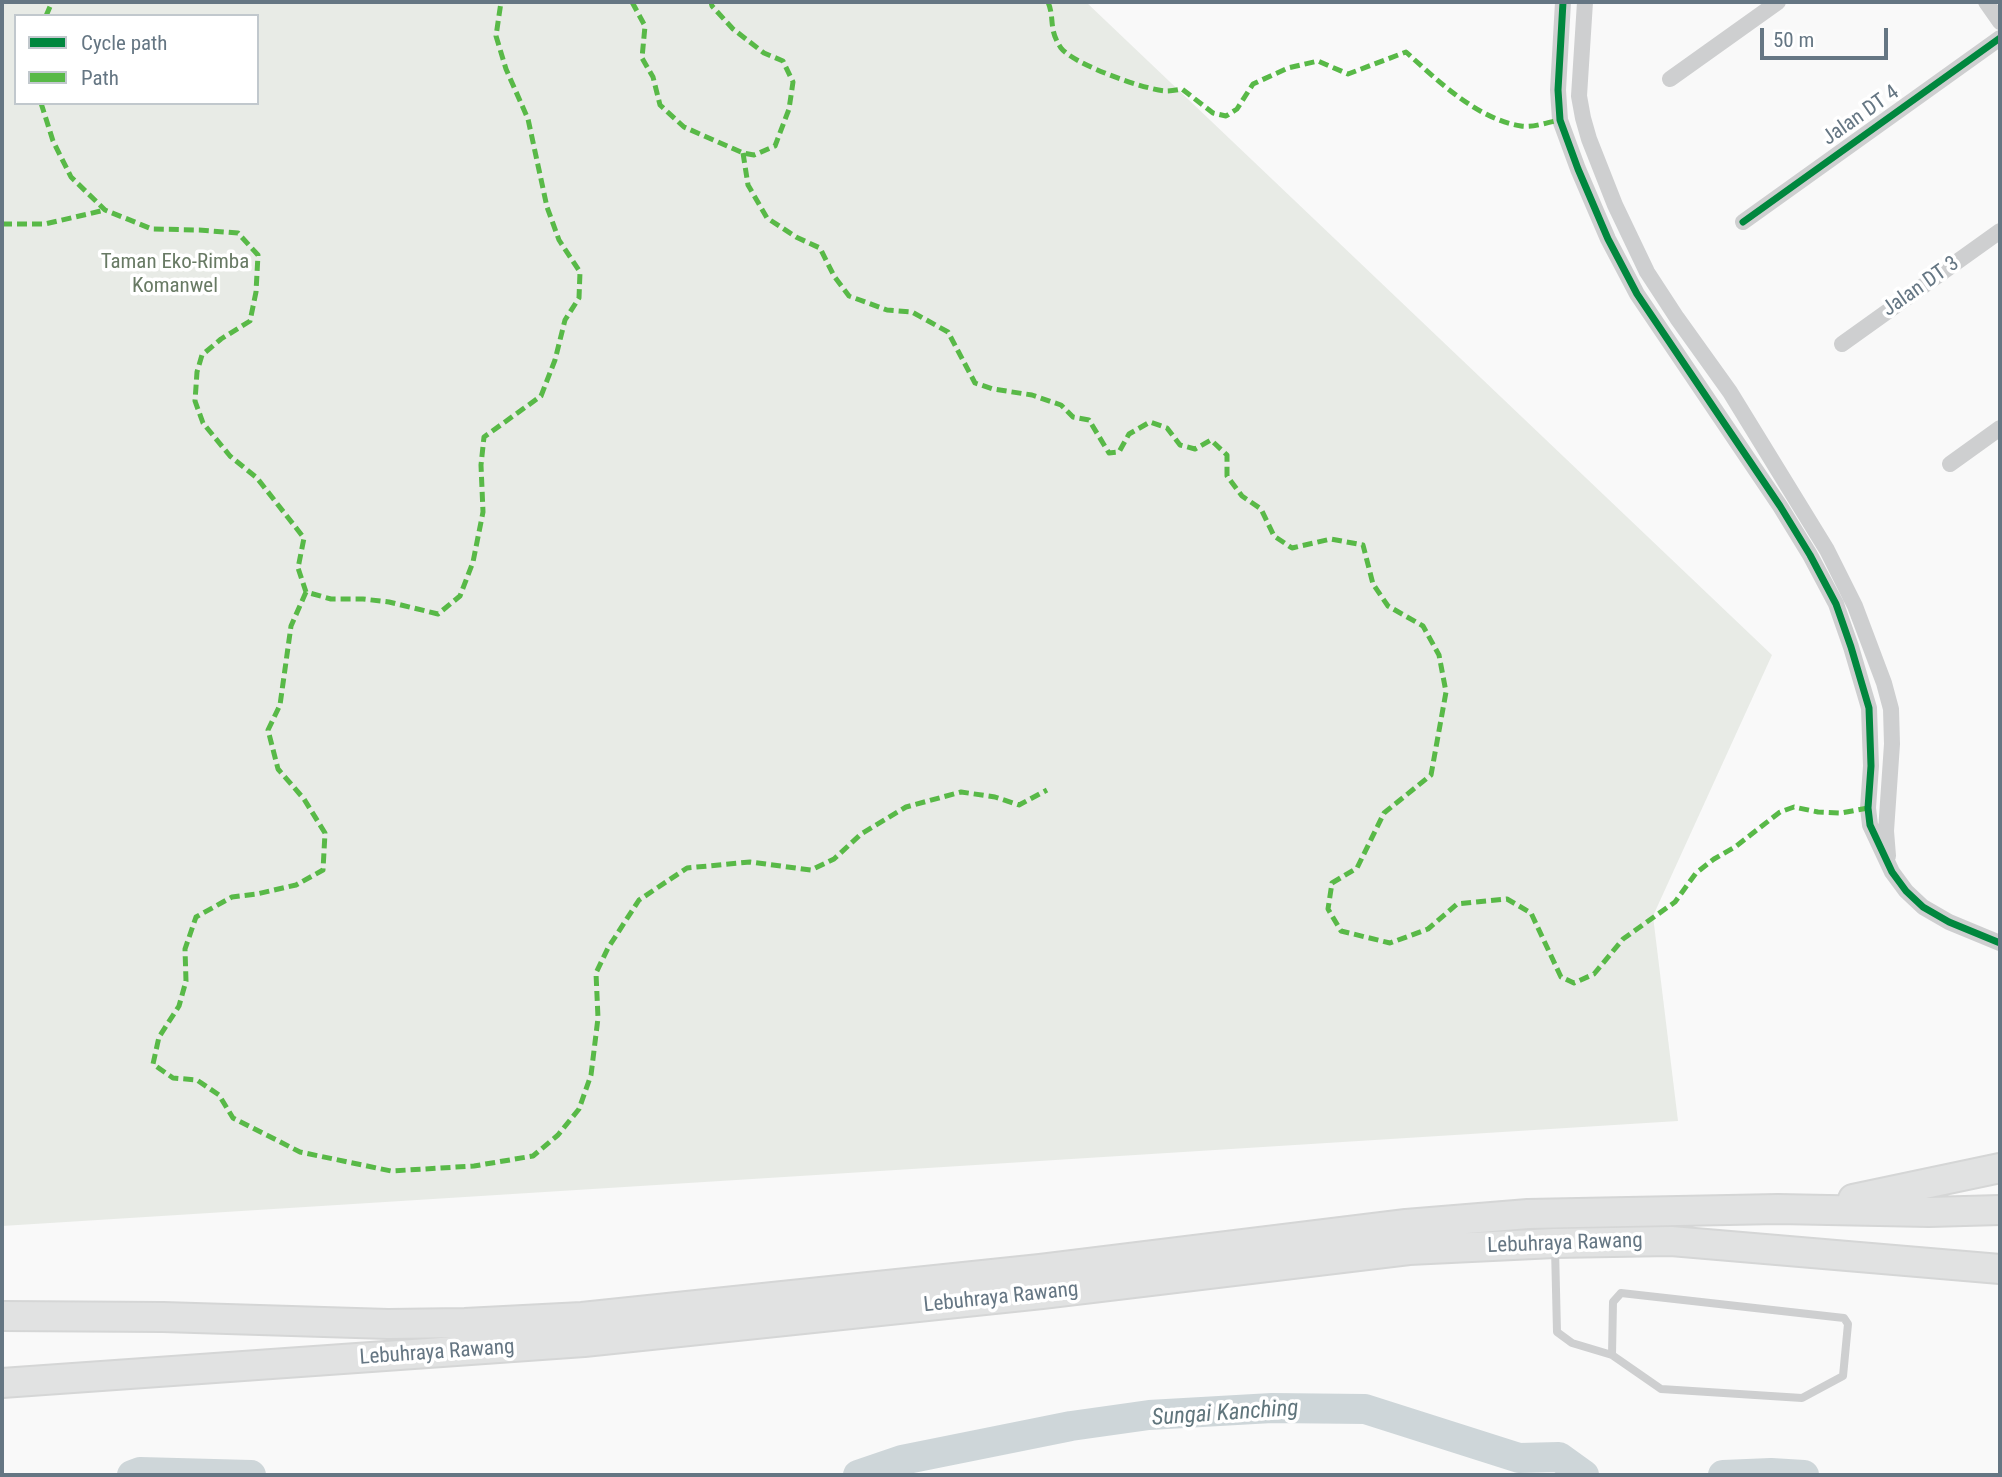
<!DOCTYPE html>
<html>
<head>
<meta charset="utf-8">
<style>
  body { margin:0 }
  #map { position:relative; width:2002px; height:1477px; overflow:hidden; background:#f9f9f9; font-family:"Roboto Condensed",sans-serif }
  canvas { display:block }
  .frame { position:absolute; inset:0; border:4px solid #657683; pointer-events:none }
  .legend { position:absolute; left:14px; top:14px; width:245px; height:91px; box-sizing:border-box; background:#fff; border:2px solid #c1c8cd; margin:0; padding:9px 12px; list-style:none; font-size:21px; color:#657683 }
  .legend li { display:flex; align-items:center; gap:14px; height:35px }
  .legend b { width:35px; border:2px solid #c1c8cd }
  .scale { position:absolute; left:1760px; top:28px; width:128px; height:32px; box-sizing:border-box; border:4px solid #657683; border-top:0; padding-left:9px; font-size:21px; line-height:24px; white-space:nowrap; color:#657683; -webkit-text-stroke:5px #fff; paint-order:stroke }
</style>
</head>
<body>
<div id="map">
<canvas width="2002" height="1477"></canvas>
<div class="frame"></div>
<ul class="legend">
<li><b style="height:9px;background:#00873e"></b>Cycle path</li>
<li><b style="height:9px;background:#58b947"></b>Path</li>
</ul>
<div class="scale">50 m</div>
</div>
<script>
const c = document.querySelector('canvas').getContext('2d');
c.lineJoin = 'round';
function fill(path, color) { c.fillStyle = color; c.fill(path, 'evenodd'); }
function trace(path, color, width, dash) { c.strokeStyle = color; c.lineWidth = width; c.lineCap = dash ? 'butt' : 'round'; c.setLineDash(dash || []); c.stroke(path); }
function write(font, color, halo, rows, align = 'center') {
  c.font = font + ' "Roboto Condensed",sans-serif'; c.lineWidth = 7; c.setLineDash([]); c.textBaseline = 'middle'; c.strokeStyle = halo; c.fillStyle = color; for (const [text, x, y, turn = 0] of rows) {
    c.save(); c.translate(x, y); c.rotate((+turn || 0) * Math.PI / 180); c.textAlign = isNaN(turn) ? turn : align; if (halo) c.strokeText(text, 0, 0); c.fillText(text, 0, 0); c.restore();
  }
}
const green = new Path2D(`
  M 2,2 L 1086,2 L 1772,655 L 1653,916 L 1678,1121 L 2,1226 ZM 16,16 L 257,16 L 257,103 L 16,103 Z`);
const stream = new Path2D(`
  M 178,1472 L 178,1475`);
const river = new Path2D(`
  M 132,1475 L 140,1472 L 251,1475
  M 858,1475 L 902,1460 L 1071,1426 L 1149,1415 L 1272,1408 L 1365,1409 L 1519,1458 L 1559,1457 L 1584,1475
  M 1723,1475 L 1771,1473 L 1804,1475`);
const lane = new Path2D(`
  M 1555,1248 L 1557,1332 L 1572,1343 L 1612,1355 L 1661,1389 L 1802,1398 L 1843,1376 L 1848,1324 L 1844,1318 L 1621,1293 L 1613,1302 L 1612,1355`);
const street = new Path2D(`
  M 1563,2 L 1558,90 L 1560,120 L 1578,169 L 1608,239 L 1637,294 L 1780,506 L 1810,555 L 1836,604 L 1851,647 L 1869,708 L 1871,766 L 1868,808 L 1870,825 L 1892,872 L 1906,891 L 1923,907 L 1949,922 L 2000,943
  M 1585,2 L 1579,96 L 1583,118 L 1589,139 L 1615,205 L 1647,272 L 1677,318 L 1730,392 L 1827,550 L 1855,606 L 1884,683 L 1891,709 L 1892,744 L 1886,831 L 1888,856
  M 1986,2 L 2000,22
  M 1670,79 L 1778,2
  M 1743,222 L 2000,38
  M 1842,344 L 2000,231
  M 1950,464 L 2000,428`);
const highway = new Path2D(`
  M 1853,1199 L 2000,1168
  M 2,1316 L 163,1317 L 388,1324 L 465,1323 L 582,1317 L 1040,1269 L 1406,1224 L 1528,1214 L 1778,1209 L 1929,1212 L 2000,1210
  M 2,1383 L 584,1342 L 1042,1294 L 1409,1250 L 1555,1243 L 1671,1241 L 2000,1269`);
const quiet = new Path2D(`
  M 632,2 L 645,26 L 642,58 L 653,77 L 660,105 L 684,127 L 743,153 L 754,155 L 775,146 L 789,109 L 793,82 L 783,61 L 764,53 L 733,29 L 712,6 L 711,2
  M 1048,2 C 1055,19 1048,29 1061,48 C 1073,64 1145,90 1166,91 C 1171,91 1177,90 1182,89 L 1213,113 L 1226,116 L 1237,109 L 1253,84 L 1288,68 L 1318,61 L 1348,74 L 1406,52 C 1438,81 1477,119 1521,126 C 1533,128 1548,122 1560,120
  M 46,16 L 52,2
  M 41,103 L 53,141 L 71,177 L 105,210 L 152,229 L 199,230 L 238,233 L 258,255 L 256,292 L 250,321 L 221,339 L 202,355 L 197,372 L 195,401 L 203,423 L 230,456 L 257,478 L 304,538 L 298,568 L 306,592 L 331,599 L 363,599 L 389,602 L 438,614 L 460,596 L 473,562 L 483,512 L 481,465 L 484,437 L 541,396 L 555,360 L 565,320 L 579,298 L 580,272 L 559,240 L 547,207 L 528,119 L 506,69 L 496,36 L 501,2
  M 743,153 L 748,185 L 767,218 L 796,237 L 820,248 L 834,276 L 849,296 L 887,310 L 912,312 L 948,332 L 975,383 L 993,389 L 1032,395 L 1061,405 L 1073,417 L 1089,420 L 1109,453 L 1119,452 L 1129,434 L 1150,422 L 1167,428 L 1180,445 L 1195,449 L 1211,440 L 1227,455 L 1227,476 L 1242,496 L 1261,509 L 1274,536 L 1292,548 L 1331,539 L 1363,545 L 1373,584 L 1388,606 L 1423,626 L 1439,655 L 1446,692 L 1431,775 L 1384,813 L 1357,868 L 1332,883 L 1328,909 L 1341,931 L 1390,943 L 1428,929 L 1457,904 L 1507,899 L 1531,913 L 1561,977 L 1574,983 L 1594,974 L 1623,939 L 1675,902 L 1696,873 L 1714,859 L 1735,847 L 1780,812 L 1794,807 L 1818,812 L 1841,813 L 1868,808
  M 2,224 L 45,224 L 105,210
  M 306,592 L 291,626 L 280,705 L 268,730 L 278,769 L 304,799 L 325,833 L 323,870 L 296,885 L 257,894 L 232,897 L 196,917 L 185,949 L 186,981 L 179,1006 L 159,1037 L 153,1064 L 173,1078 L 197,1080 L 219,1095 L 233,1118 L 300,1152 L 391,1171 L 474,1166 L 533,1156 L 558,1135 L 579,1109 L 591,1075 L 598,1018 L 596,973 L 608,948 L 639,900 L 687,868 L 750,862 L 811,870 L 834,859 L 861,834 L 906,807 L 961,792 L 995,797 L 1019,805 L 1047,790`);
const cycleway = new Path2D(`
  M 1563,2 L 1558,90 L 1560,120 L 1578,169 L 1608,239 L 1637,294 L 1780,506 L 1810,555 L 1836,604 L 1851,647 L 1869,708 L 1871,766 L 1868,808 L 1870,825 L 1892,872 L 1906,891 L 1923,907 L 1949,922 L 2000,943
  M 1743,222 L 2000,38`);
const streetNames = [
  ["Jalan DT 4",1861,116,-35],
  ["Jalan DT 3",1921,287,-35],
  ["Lebuhraya Rawang",1565,1244,-2],
  ["Lebuhraya Rawang",1001,1298,-6],
  ["Lebuhraya Rawang",437,1353,-4]
];
const parkNames = [
  ["Taman Eko-Rimba",175,263],
  ["Komanwel",175,287]
];
const waterNames = [
  ["Sungai Kanching",1225,1414,-4]
];
fill(green, '#e8ebe6');
trace(stream, '#ced6d9', 5);
trace(river, '#ced6d9', 30);
trace(highway, '#d5d6d6', 32);
trace(lane, '#cecfd0', 8);
trace(street, '#cecfd0', 16);
trace(highway, '#e1e2e2', 28);
trace(quiet, '#58b947', 5, [10, 5]);
trace(cycleway, '#00873e', 7);
write('21px', '#657683', '#fff', streetNames);
write('21px', '#687a64', '#fff', parkNames);
write('italic 23px', '#60757c', '#fff', waterNames);
</script>
</body>
</html>
